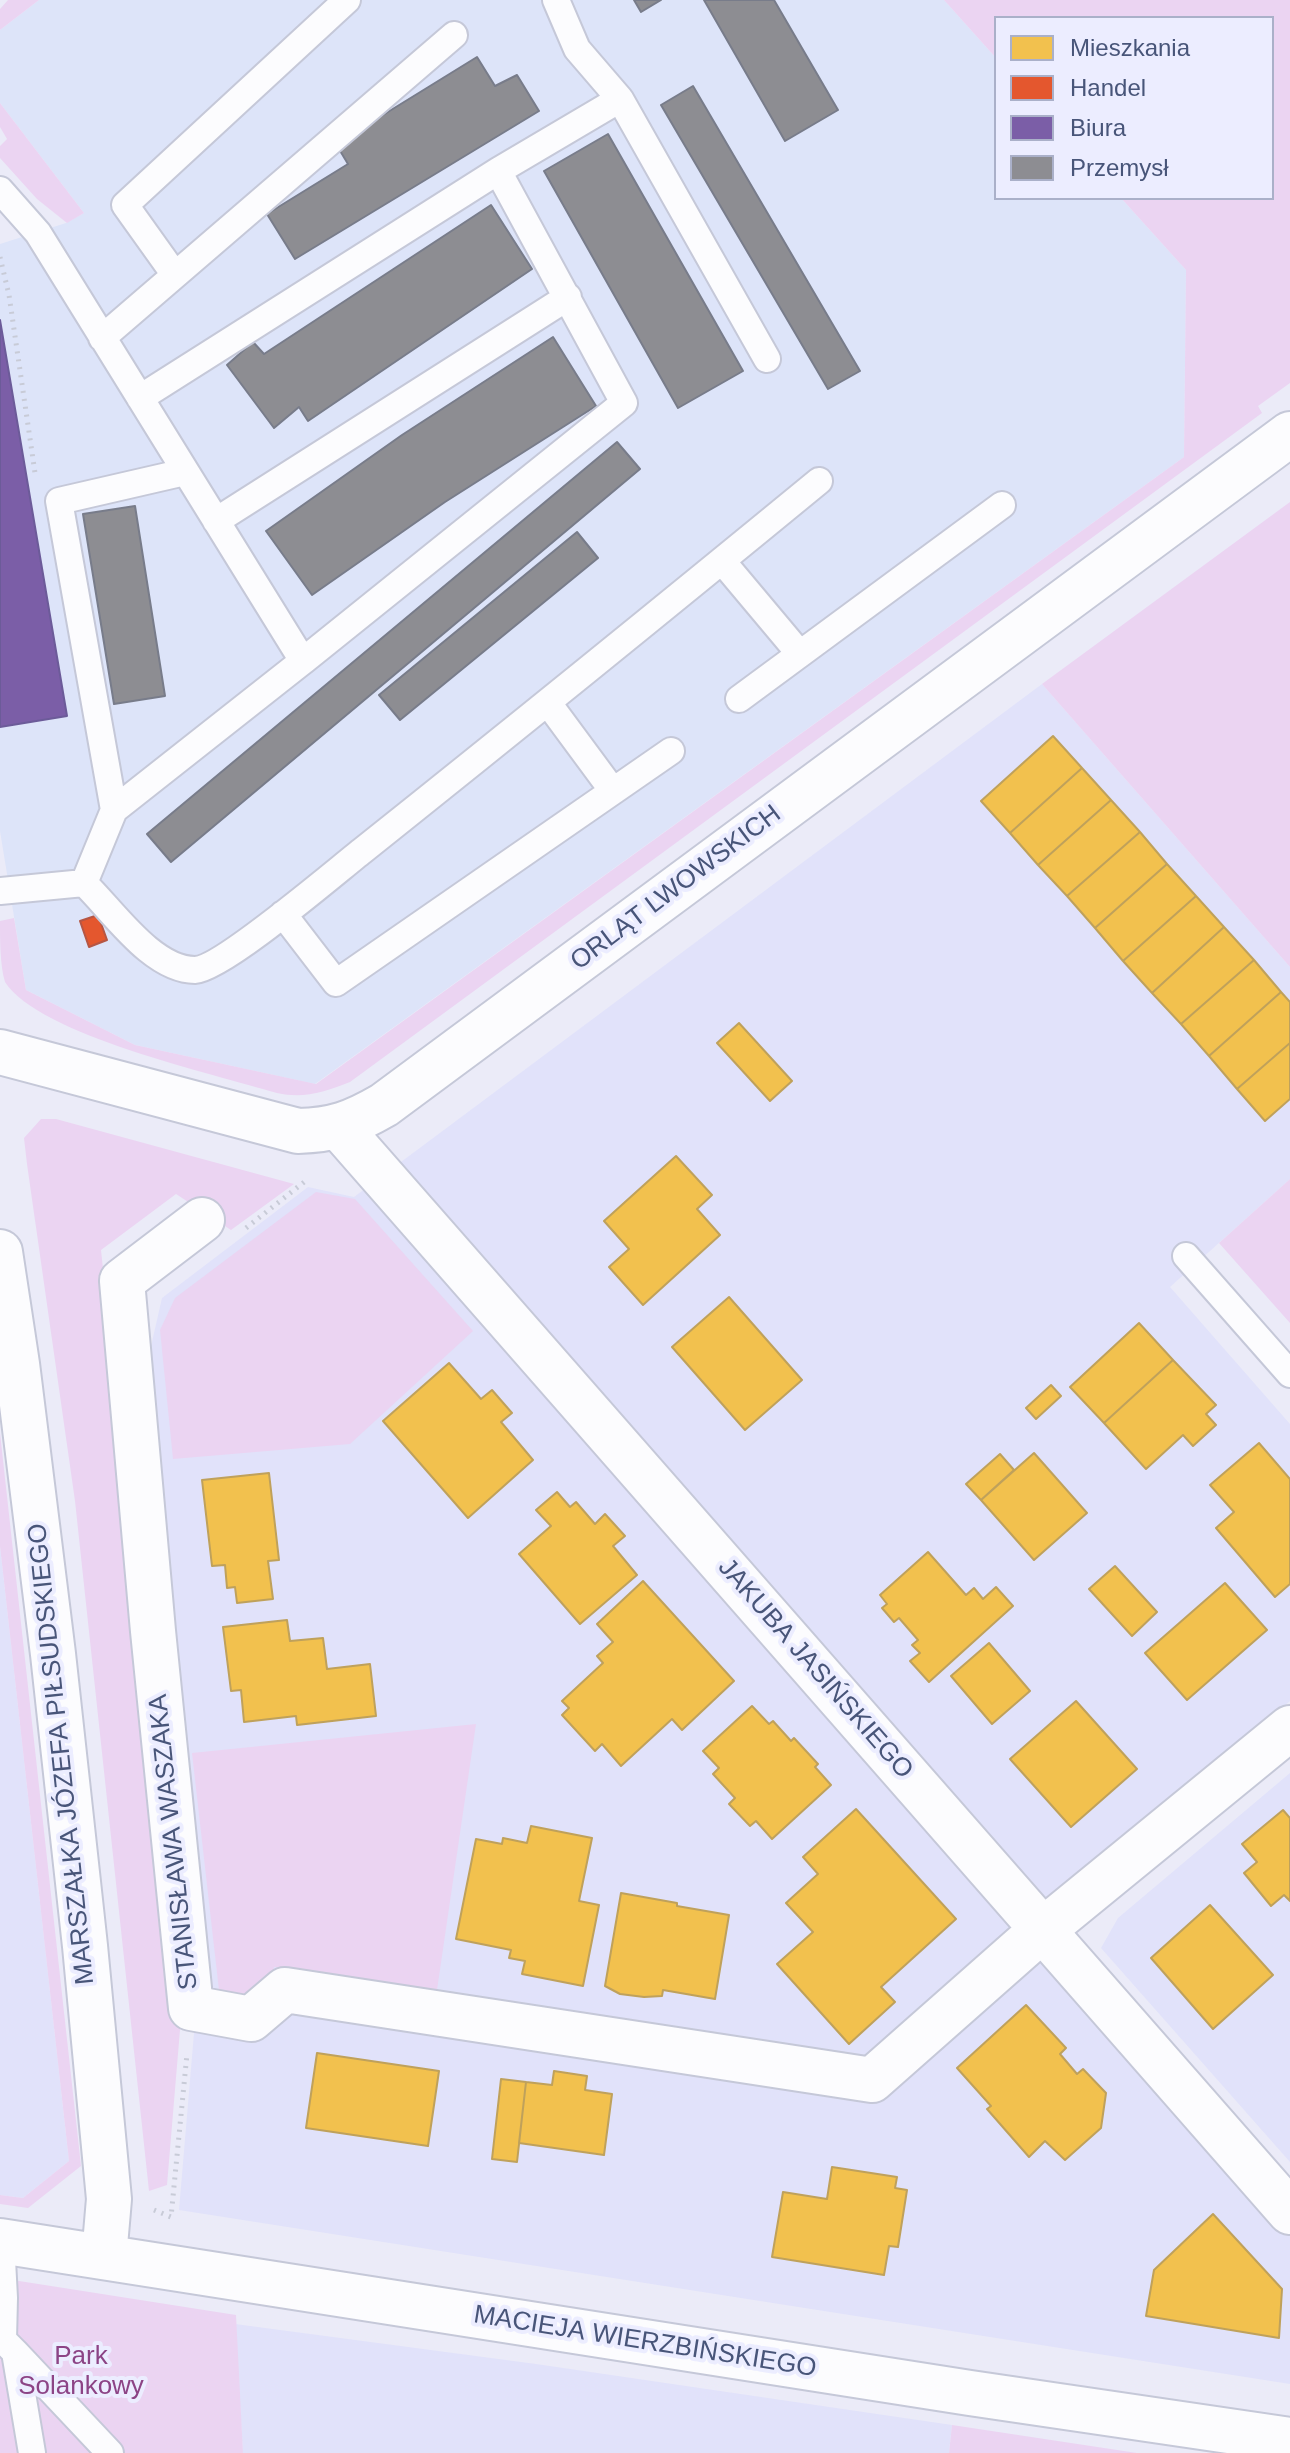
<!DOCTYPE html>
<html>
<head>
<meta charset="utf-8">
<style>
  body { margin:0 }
  #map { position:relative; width:1290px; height:2453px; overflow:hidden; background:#ebebf8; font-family:Helvetica,sans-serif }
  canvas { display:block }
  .legend { position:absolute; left:994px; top:16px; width:280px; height:184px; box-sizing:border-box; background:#ecedff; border:2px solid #aab0c9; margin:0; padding:10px 14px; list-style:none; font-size:24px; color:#485579 }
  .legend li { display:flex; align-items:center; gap:16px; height:40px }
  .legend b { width:40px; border:2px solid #aab0c9 }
</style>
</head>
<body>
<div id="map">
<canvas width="1290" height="2453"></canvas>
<ul class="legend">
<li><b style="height:22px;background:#f2c14e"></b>Mieszkania</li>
<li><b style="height:22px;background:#e4572e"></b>Handel</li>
<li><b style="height:22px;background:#7b5ea7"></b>Biura</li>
<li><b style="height:22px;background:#8d8d92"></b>Przemysł</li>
</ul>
</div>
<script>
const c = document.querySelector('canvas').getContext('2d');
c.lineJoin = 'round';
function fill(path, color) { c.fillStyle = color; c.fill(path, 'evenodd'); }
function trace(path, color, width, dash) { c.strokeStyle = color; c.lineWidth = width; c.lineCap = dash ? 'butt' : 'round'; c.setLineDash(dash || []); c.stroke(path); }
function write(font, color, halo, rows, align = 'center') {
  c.font = font + ' Helvetica,sans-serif'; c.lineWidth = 8; c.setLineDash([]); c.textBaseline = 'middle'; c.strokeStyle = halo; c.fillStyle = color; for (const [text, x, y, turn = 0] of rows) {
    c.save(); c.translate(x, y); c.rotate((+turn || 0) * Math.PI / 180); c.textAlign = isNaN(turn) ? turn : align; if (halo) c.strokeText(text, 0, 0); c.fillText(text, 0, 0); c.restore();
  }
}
const residential = new Path2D(`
  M 1042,684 L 1290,967 L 1290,1179 L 1170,1287 L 1290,1424 L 1290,1701 L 1022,1929 L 1290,2236 L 1290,2384 L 179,2210 L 198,1986 L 149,1355 L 162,1298 L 308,1187 L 354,1197 Z
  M 0,1546 L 69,2161 L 23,2198 L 0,2195 Z
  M 1290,1773 L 1290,2162 L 1101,1948 L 1118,1918 Z
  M 235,2324 L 536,2364 L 952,2425 L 949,2453 L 243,2453 Z`);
const commercial = new Path2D(`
  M 39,0 L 944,0 L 996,58 L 996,198 L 1121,198 L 1186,270 L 1184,457 L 315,1084 L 135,1045 L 26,990 L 0,831 L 0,244 L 66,223 L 84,213 L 0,103 L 0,30 Z`);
const green = new Path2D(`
  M 8,0 L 39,0 L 0,30 L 0,9 Z
  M 944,0 L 1290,0 L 1290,383 L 1258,406 L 1262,413 L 350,1082 C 324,1092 304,1099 277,1093 C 214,1074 39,1035 5,982 C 0,966 0,939 0,921 L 14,918 L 26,990 L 135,1045 L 316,1084 L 1184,457 L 1186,270 L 1121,198 L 1272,198 L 1272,18 L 996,18 L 996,58 Z
  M 0,103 L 84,213 L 67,223 L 37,199 L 0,158 L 0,146 L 7,139 L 0,127 Z
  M 1290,502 L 1290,967 L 1042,684 Z
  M 41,1119 L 56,1119 L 294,1184 L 231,1230 L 176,1194 L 101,1250 L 182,2006 L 167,2185 L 149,2191 L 75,1501 L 27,1164 L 24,1138 Z
  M 1290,1179 L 1290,1323 L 1219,1243 Z
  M 316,1192 L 355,1199 L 473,1331 L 350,1444 L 173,1459 L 160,1330 L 175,1298 Z
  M 0,1433 L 81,2166 L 28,2208 L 0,2204 L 0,2195 L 23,2198 L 69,2161 L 0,1546 Z
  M 476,1724 L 437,1990 L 274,1967 L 269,1993 L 220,1999 L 192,1753 Z
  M 0,2278 L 236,2315 L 243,2453 L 0,2453 Z
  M 952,2425 L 1137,2453 L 949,2453 Z`);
const homes = new Path2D(`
  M 1053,736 L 1082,768 L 1010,833 L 981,801 Z
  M 1082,768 L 1111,800 L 1038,865 L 1010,833 Z
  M 1111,800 L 1140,832 L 1067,896 L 1038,865 Z
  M 1140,832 L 1167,864 L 1095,928 L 1067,896 Z
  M 1167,864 L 1196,896 L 1123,961 L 1095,928 Z
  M 1196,896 L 1224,927 L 1152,993 L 1123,961 Z
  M 1224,927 L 1254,960 L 1181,1024 L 1152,993 Z
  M 1254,960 L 1281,992 L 1209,1056 L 1181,1024 Z
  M 1281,992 L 1290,1002 L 1290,1043 L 1237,1089 L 1209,1056 Z
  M 739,1023 L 792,1081 L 770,1101 L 717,1043 Z
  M 1290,1043 L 1290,1099 L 1265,1121 L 1237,1089 Z
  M 676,1156 L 712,1195 L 697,1209 L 720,1235 L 643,1305 L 609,1267 L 629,1249 L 604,1221 Z
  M 729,1297 L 802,1380 L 745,1430 L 672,1347 Z
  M 1139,1323 L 1173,1360 L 1104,1423 L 1070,1387 Z
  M 1173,1360 L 1216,1405 L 1206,1414 L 1216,1425 L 1193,1446 L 1183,1435 L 1146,1469 L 1104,1423 Z
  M 449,1363 L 481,1399 L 492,1390 L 512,1413 L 501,1422 L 533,1460 L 468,1518 L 383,1421 Z
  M 1051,1385 L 1061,1396 L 1036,1419 L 1026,1408 Z
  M 1259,1443 L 1290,1479 L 1290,1584 L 1275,1597 L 1216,1528 L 1234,1512 L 1210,1485 Z
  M 1034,1453 L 1087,1513 L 1034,1560 L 981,1500 Z
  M 1000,1454 L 1014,1470 L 981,1500 L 966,1484 Z
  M 269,1473 L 279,1560 L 268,1561 L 273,1599 L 237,1603 L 235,1587 L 227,1588 L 225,1565 L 212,1566 L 202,1480 Z
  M 557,1492 L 570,1507 L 576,1502 L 595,1524 L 605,1514 L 625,1536 L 613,1546 L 637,1575 L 580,1624 L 519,1554 L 551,1526 L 536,1510 Z
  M 928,1552 L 966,1595 L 974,1588 L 983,1599 L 996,1587 L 1013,1606 L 929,1682 L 910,1661 L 920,1653 L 912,1645 L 918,1640 L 899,1618 L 894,1622 L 882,1608 L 887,1604 L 880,1595 Z
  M 1115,1566 L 1157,1612 L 1132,1636 L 1089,1589 Z
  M 643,1581 L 734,1681 L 682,1730 L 672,1719 L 621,1766 L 602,1744 L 595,1751 L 562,1715 L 569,1708 L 562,1701 L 603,1663 L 597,1656 L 613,1642 L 597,1624 Z
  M 1225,1583 L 1267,1630 L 1187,1700 L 1145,1653 Z
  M 287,1620 L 290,1641 L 323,1638 L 327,1669 L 370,1664 L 376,1716 L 297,1725 L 296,1716 L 244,1722 L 241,1690 L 231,1691 L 223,1627 Z
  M 989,1643 L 1030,1691 L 992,1724 L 951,1676 Z
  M 1076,1701 L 1137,1769 L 1071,1827 L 1010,1759 Z
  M 752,1706 L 769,1724 L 773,1721 L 791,1741 L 794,1738 L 818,1764 L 815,1767 L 831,1785 L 772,1839 L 756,1821 L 750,1826 L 729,1804 L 735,1798 L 713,1774 L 719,1768 L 703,1751 Z
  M 856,1809 L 956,1919 L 881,1987 L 895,2002 L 849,2044 L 777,1964 L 813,1932 L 786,1903 L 818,1874 L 803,1857 Z
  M 1283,1810 L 1290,1818 L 1290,1901 L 1284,1895 L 1271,1906 L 1244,1873 L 1257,1862 L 1242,1844 Z
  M 531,1826 L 592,1838 L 579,1901 L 599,1905 L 583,1986 L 522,1974 L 525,1961 L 509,1958 L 511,1950 L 456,1939 L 476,1839 L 502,1844 L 503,1838 L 527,1843 Z
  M 621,1893 L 677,1903 L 677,1906 L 729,1915 L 715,1999 L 663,1990 L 662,1996 L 644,1997 L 620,1994 L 605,1986 Z
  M 1210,1905 L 1273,1975 L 1213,2029 L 1151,1958 Z
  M 1026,2005 L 1066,2048 L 1060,2054 L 1077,2074 L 1083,2069 L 1106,2093 L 1101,2128 L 1065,2160 L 1045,2141 L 1029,2157 L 987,2109 L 991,2106 L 957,2068 Z
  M 317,2053 L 439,2071 L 428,2146 L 306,2128 Z
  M 554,2071 L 587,2076 L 585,2090 L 612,2094 L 604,2155 L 519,2143 L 526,2082 L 552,2085 Z
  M 501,2079 L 526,2082 L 517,2162 L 492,2159 Z
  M 832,2167 L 897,2177 L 895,2188 L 907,2190 L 898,2247 L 889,2246 L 884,2275 L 772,2257 L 783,2192 L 827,2199 Z
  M 1213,2214 L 1282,2289 L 1279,2338 L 1146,2316 L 1154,2270 Z`);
const shops = new Path2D(`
  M 98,915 L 107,940 L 89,947 L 80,921 Z`);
const offices = new Path2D(`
  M 0,320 L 67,716 L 0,727 Z`);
const industry = new Path2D(`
  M 634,0 L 661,0 L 641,12 Z
  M 704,0 L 774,0 L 838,110 L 785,141 Z
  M 477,57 L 495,86 L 517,75 L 539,111 L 295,259 L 267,214 L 348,164 L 336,144 Z
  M 693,86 L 860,371 L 828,389 L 661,105 Z
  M 608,134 L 743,371 L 678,408 L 544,171 Z
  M 491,205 L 532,269 L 308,421 L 299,407 L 274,428 L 227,365 L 253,342 L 264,354 Z
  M 553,337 L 596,406 L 445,502 L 312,595 L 266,531 L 402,435 Z
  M 617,442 L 640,469 L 171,862 L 147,834 Z
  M 135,506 L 165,696 L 114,704 L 83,514 Z
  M 577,532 L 598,558 L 400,720 L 379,695 Z`);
const path = new Path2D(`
  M 0,257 L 9,295 L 35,473
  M 246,1228 L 308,1179
  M 154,2210 L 171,2217 L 187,2054`);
const lane = new Path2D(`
  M 556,0 L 577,49 L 620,99
  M 498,171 L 620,99 L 767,359
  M 0,190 L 38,233 L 303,661 L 114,810 L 84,883 L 0,891
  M 175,275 L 125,205 L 347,0
  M 102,338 L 454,35
  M 140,398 L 498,171 L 624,403 L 303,661
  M 216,521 L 568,297
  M 722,561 L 800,654
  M 739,699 L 1002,505
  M 548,703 L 613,791
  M 114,810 L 59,501 L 185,472
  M 84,883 C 113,911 152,970 195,970 C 222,969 334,873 362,851 C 515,729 668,605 819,481
  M 283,914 L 336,983 L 671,751
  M 1186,1256 L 1290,1374
  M 1,2241 L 4,2298 L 3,2340 L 15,2352 L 32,2453
  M 15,2352 L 110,2453`);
const street = new Path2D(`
  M 0,1052 L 298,1131 C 334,1130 353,1123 384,1105 L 1290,434
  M 339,1127 L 1290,2212
  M 202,1220 L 122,1281 L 153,1631 L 191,2008 L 251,2019 L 285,1990 L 872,2080 L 1026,1944 L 1290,1728
  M 0,1252 L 17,1364 L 53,1654 L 85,1946 L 109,2199 L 104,2257
  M 0,2241 L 970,2393 L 1290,2440`);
const streetNames = [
  ["ORLĄT LWOWSKICH",676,888,-37],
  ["JAKUBA JASIŃSKIEGO",815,1669,49],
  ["MARSZAŁKA JÓZEFA PIŁSUDSKIEGO",62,1754,-96],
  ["STANISŁAWA WASZAKA",174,1842,-96],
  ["MACIEJA WIERZBIŃSKIEGO",645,2342,9]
];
const parkNames = [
  ["Park",81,2357],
  ["Solankowy",81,2387]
];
fill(residential, '#e1e2fa');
fill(commercial, '#dde4f9');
fill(green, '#ebd4f2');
fill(homes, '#f2c14e');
trace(homes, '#bfa15b', 2);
fill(shops, '#e4572e');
trace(shops, '#b55644', 2);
fill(offices, '#7b5ea7');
trace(offices, '#6c5b99', 2);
fill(industry, '#8d8d92');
trace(industry, '#787c8a', 2);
trace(lane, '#c5c8d8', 30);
trace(street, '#c5c8d8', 48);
trace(path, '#c8cbd7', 5, [2, 6]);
trace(lane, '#fcfcfe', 26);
trace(street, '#fcfcfe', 44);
write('26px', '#485579', '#ecedff', streetNames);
write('26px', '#8c4486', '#ecedff', parkNames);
</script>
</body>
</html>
